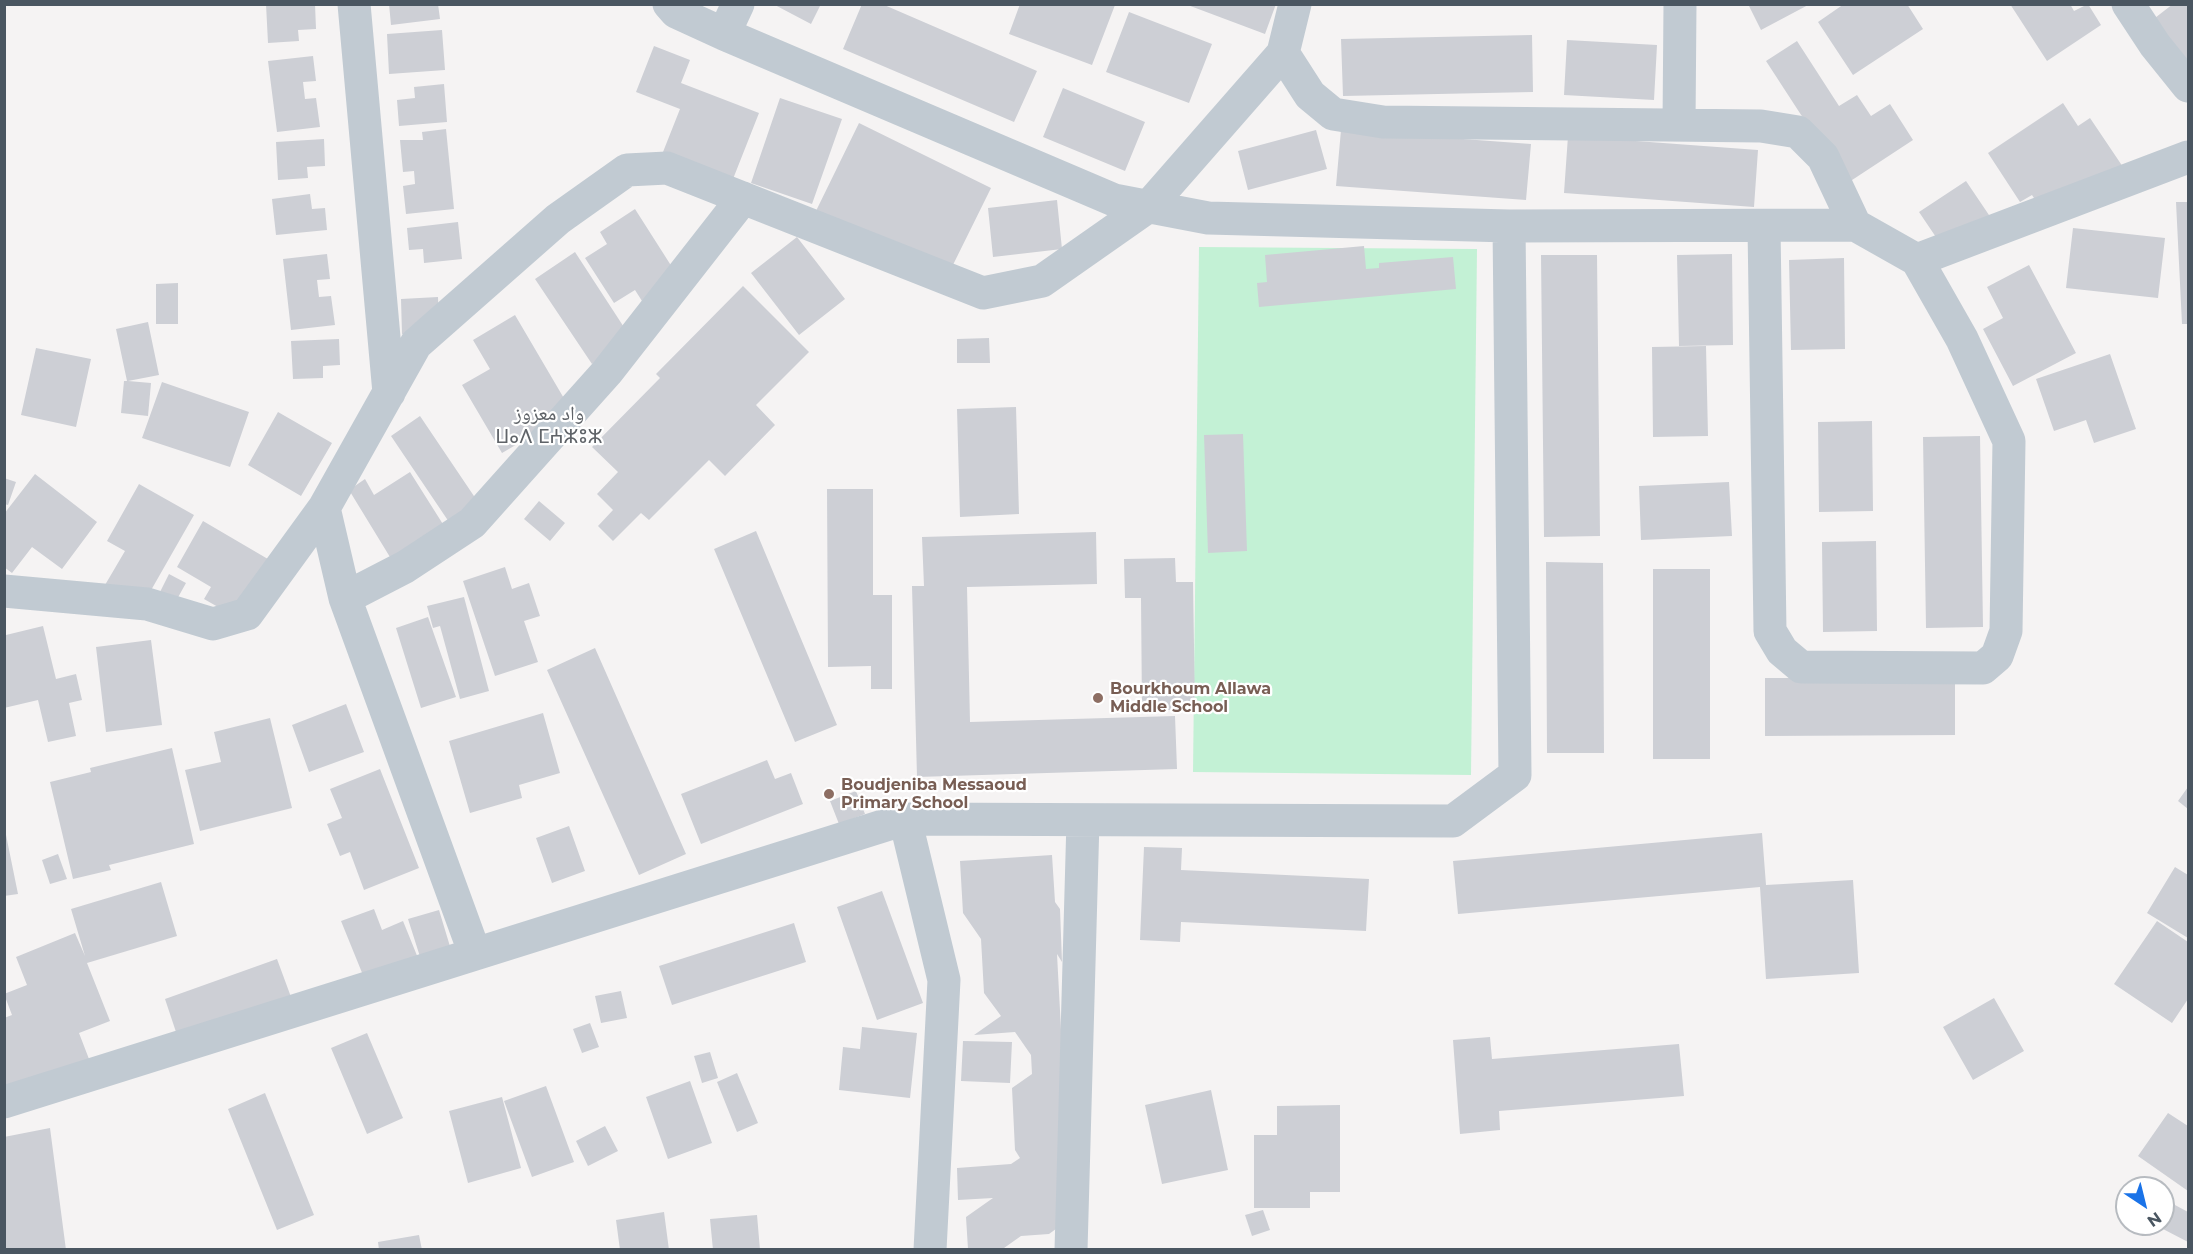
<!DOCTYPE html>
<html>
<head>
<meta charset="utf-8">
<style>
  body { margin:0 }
  #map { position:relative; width:2193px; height:1254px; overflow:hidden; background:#f5f3f3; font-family:Montserrat,sans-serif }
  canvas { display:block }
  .frame { position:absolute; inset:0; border:6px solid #4a5661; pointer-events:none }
  .north { position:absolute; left:2115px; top:1176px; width:60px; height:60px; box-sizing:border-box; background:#fff; border:2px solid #b7bbc0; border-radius:50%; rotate:145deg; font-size:16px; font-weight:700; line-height:24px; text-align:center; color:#4a5661 }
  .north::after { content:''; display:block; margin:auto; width:21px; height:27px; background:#1a73e8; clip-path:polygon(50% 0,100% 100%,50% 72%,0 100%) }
</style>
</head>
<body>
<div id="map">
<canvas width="2193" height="1254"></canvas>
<div class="frame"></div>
<div class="north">N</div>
</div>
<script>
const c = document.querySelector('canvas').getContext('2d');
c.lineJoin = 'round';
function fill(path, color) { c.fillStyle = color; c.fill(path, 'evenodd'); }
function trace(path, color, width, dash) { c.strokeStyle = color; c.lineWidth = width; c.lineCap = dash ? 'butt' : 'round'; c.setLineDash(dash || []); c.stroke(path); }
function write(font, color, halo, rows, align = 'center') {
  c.font = font + ' Montserrat,"Noto Naskh Arabic","Noto Sans Tifinagh",sans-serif'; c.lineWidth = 4.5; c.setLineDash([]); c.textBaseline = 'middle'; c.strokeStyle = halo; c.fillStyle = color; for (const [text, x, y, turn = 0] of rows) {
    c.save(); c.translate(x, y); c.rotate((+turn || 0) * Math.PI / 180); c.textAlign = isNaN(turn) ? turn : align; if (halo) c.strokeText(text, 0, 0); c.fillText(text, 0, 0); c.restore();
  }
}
const green = new Path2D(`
  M 1199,247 L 1477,249 L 1471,775 L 1193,772 Z`);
const building = new Path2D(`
  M 266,4 L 315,4 L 316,29 L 298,30 L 299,41 L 268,43 Z
  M 389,4 L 438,4 L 440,19 L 391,25 Z
  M 773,4 L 821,4 L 811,24 Z
  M 862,4 L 882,4 L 1037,71 L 1014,122 L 843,49 Z
  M 1020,4 L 1112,4 L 1115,5 L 1092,65 L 1009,34 Z
  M 1185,4 L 1276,4 L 1265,34 Z
  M 1748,4 L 1810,4 L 1761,30 Z
  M 1844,4 L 1907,4 L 1923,29 L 1853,75 L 1818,22 Z
  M 2010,4 L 2070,4 L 2074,11 L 2088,4 L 2101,25 L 2047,61 Z
  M 2173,4 L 2188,4 L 2188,71 L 2151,21 Z
  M 1129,12 L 1212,44 L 1189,103 L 1106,72 Z
  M 442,30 L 445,70 L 389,74 L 387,34 Z
  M 1532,35 L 1533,92 L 1343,96 L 1341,39 Z
  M 1567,40 L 1657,45 L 1654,100 L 1564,95 Z
  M 1797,41 L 1839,106 L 1857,95 L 1871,116 L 1890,104 L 1913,140 L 1846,184 L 1766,61 Z
  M 654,46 L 690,60 L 681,83 L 759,113 L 733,179 L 663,152 L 680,109 L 636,92 Z
  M 313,56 L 316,81 L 303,82 L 305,99 L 316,98 L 320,127 L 277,132 L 268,61 Z
  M 444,84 L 447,122 L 399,126 L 397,100 L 415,98 L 414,87 Z
  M 1063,88 L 1145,122 L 1125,171 L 1043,137 Z
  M 780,98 L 842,119 L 812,204 L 751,183 Z
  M 2063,103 L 2078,126 L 2090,118 L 2123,167 L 2047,218 L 2032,195 L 2020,202 L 1988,153 Z
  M 859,123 L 991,188 L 947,277 L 815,213 Z
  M 446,129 L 454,209 L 406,214 L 403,186 L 415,184 L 414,171 L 403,172 L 400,140 L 423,140 L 422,132 Z
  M 1316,130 L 1327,169 L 1248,190 L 1238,151 Z
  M 1341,130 L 1531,144 L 1526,200 L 1336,186 Z
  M 1568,136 L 1758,150 L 1754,207 L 1564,193 Z
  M 324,139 L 325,166 L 307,167 L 308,178 L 278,180 L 276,142 Z
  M 1966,181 L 1991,218 L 1944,249 L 1919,212 Z
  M 310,194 L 312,209 L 325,208 L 327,230 L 276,235 L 272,199 Z
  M 1057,200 L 1062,249 L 993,257 L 988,208 Z
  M 2176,202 L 2188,202 L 2188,324 L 2182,324 Z
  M 635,209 L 679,278 L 642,301 L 635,290 L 614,303 L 585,258 L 607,244 L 600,232 Z
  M 458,222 L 462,259 L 424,263 L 423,249 L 409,250 L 407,228 Z
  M 2073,228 L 2165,238 L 2158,298 L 2066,288 Z
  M 797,237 L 845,299 L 799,335 L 751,273 Z
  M 1364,246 L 1366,269 L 1379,268 L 1379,263 L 1453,257 L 1456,289 L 1259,307 L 1257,283 L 1267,282 L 1265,255 Z
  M 575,252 L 631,338 L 592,364 L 535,279 Z
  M 327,254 L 330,279 L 317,280 L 319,297 L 331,296 L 335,325 L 291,330 L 283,259 Z
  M 1732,254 L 1733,345 L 1679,346 L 1677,255 Z
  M 1541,255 L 1597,255 L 1600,536 L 1544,537 Z
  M 1844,258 L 1845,349 L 1791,350 L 1789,260 Z
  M 2029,265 L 2076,353 L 2013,386 L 1983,329 L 2003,318 L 1987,287 Z
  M 178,283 L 178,324 L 156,324 L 156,284 Z
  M 743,286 L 809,352 L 756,405 L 775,425 L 725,476 L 709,460 L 649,520 L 641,513 L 613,541 L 598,526 L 613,510 L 597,494 L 618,472 L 592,447 L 660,378 L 656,374 Z
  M 438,297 L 439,332 L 402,334 L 401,299 Z
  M 515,315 L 572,412 L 502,453 L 462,385 L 490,369 L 473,340 Z
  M 148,322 L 159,375 L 128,381 L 151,383 L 148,416 L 121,413 L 124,381 L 127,381 L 116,329 Z
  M 989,338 L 990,363 L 957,363 L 957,339 Z
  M 339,339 L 340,365 L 323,366 L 323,378 L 293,379 L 291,341 Z
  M 1706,346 L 1708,436 L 1653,437 L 1652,347 Z
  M 36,348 L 91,359 L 76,427 L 21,415 Z
  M 2110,354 L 2136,429 L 2094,443 L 2086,420 L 2054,431 L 2036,379 Z
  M 162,382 L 249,412 L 230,467 L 142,438 Z
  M 1016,407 L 1019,514 L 960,517 L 957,409 Z
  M 278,412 L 332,443 L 301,496 L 248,465 Z
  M 420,416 L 480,505 L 451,525 L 391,436 Z
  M 1872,421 L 1873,511 L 1819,512 L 1818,422 Z
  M 1243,434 L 1247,551 L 1208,553 L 1204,435 Z
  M 1980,436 L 1983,627 L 1926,628 L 1923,437 Z
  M 410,472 L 446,529 L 393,562 L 349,490 L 365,479 L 374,495 Z
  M 35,474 L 97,522 L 62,569 L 32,547 L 12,573 L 4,567 L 4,514 Z
  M 4,478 L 16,482 L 8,505 L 4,504 Z
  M 1729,482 L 1732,536 L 1641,540 L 1639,486 Z
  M 139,484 L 194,515 L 142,606 L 105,585 L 125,551 L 107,541 Z
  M 827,489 L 873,489 L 873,595 L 892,595 L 892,689 L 871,689 L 871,666 L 828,667 Z
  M 539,501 L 565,523 L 550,541 L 524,519 Z
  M 203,521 L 273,562 L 239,619 L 204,599 L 211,587 L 177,567 Z
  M 756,531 L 837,725 L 795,742 L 714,549 Z
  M 1096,532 L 1097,584 L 967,587 L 970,722 L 1175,716 L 1177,769 L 917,777 L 912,586 L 924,586 L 922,537 Z
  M 1876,541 L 1877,631 L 1823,632 L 1822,542 Z
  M 1175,558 L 1176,582 L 1193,582 L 1195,709 L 1142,711 L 1141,598 L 1125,598 L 1124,559 Z
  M 1546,562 L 1603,563 L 1604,753 L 1547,753 Z
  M 505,567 L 512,589 L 529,583 L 540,616 L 524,621 L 538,662 L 495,676 L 463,581 Z
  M 1653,569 L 1710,569 L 1710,759 L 1653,759 Z
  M 169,574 L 186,583 L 176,601 L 160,592 Z
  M 464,597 L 489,691 L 460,699 L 440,626 L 433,628 L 427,606 Z
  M 428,617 L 456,697 L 421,708 L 396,628 Z
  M 43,626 L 56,679 L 76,674 L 82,700 L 69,703 L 76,736 L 48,742 L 38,700 L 4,708 L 6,635 Z
  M 151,640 L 162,725 L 106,732 L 96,647 Z
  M 595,648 L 686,854 L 639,875 L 547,670 Z
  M 1765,678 L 1955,678 L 1955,735 L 1765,736 Z
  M 346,704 L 364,752 L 309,772 L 292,725 Z
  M 543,713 L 560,773 L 519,785 L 522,798 L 470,813 L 449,741 Z
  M 270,718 L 292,808 L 200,831 L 185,770 L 221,762 L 214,732 Z
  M 172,748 L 194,844 L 109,865 L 111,870 L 73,879 L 50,782 L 91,772 L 90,768 Z
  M 767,760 L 775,779 L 791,773 L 803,804 L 701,844 L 681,794 Z
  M 380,769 L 419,868 L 364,890 L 350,852 L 340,856 L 327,824 L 342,818 L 330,789 Z
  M 2188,787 L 2188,809 L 2178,801 Z
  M 856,791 L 865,814 L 839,824 L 830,801 Z
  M 4,825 L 18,894 L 4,896 Z
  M 569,826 L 585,871 L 552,883 L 536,838 Z
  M 1762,833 L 1766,885 L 1853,880 L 1859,973 L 1766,979 L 1760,887 L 1458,914 L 1453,861 Z
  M 1144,847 L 1182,848 L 1181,870 L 1369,879 L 1366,931 L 1181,922 L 1180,942 L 1140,940 Z
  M 58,854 L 67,879 L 50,884 L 42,860 Z
  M 1052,855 L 1055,902 L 1060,909 L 1062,962 L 1057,954 L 1071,1218 L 1049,1234 L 1021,1236 L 1004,1248 L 968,1249 L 966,1217 L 993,1198 L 958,1200 L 957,1168 L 1011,1164 L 1020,1158 L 1015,1150 L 1012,1088 L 1032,1074 L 1031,1055 L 1015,1032 L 974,1035 L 1001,1016 L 984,993 L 981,939 L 963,913 L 960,861 Z
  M 2175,867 L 2188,875 L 2188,938 L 2147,913 Z
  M 161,882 L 177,936 L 87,963 L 110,1021 L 79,1033 L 89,1059 L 4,1092 L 4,1018 L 12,1015 L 4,994 L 27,985 L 16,957 L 75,933 L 85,956 L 71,909 Z
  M 882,891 L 923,1003 L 877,1020 L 837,907 Z
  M 374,909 L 382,930 L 403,921 L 420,963 L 367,985 L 341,921 Z
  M 439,910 L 452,953 L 422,963 L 408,919 Z
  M 2157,921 L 2188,942 L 2188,999 L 2172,1023 L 2114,984 Z
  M 794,923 L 806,962 L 672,1005 L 659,966 Z
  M 277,959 L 291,997 L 178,1038 L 165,999 Z
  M 621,991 L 627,1018 L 601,1023 L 595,996 Z
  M 1994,998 L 2024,1051 L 1973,1080 L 1943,1027 Z
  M 590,1023 L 599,1047 L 582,1053 L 573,1029 Z
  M 862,1027 L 917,1033 L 910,1098 L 839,1090 L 843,1047 L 860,1049 Z
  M 367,1033 L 403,1118 L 367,1134 L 331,1048 Z
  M 1490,1037 L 1492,1059 L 1679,1044 L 1684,1096 L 1499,1111 L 1500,1130 L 1460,1134 L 1453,1040 Z
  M 963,1041 L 1012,1042 L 1010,1083 L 961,1081 Z
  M 710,1052 L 718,1078 L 702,1083 L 694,1056 Z
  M 737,1073 L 758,1123 L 737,1132 L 717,1082 Z
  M 690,1081 L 712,1143 L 668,1159 L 646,1097 Z
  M 546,1086 L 574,1162 L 532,1177 L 504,1101 Z
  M 1211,1090 L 1228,1170 L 1162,1184 L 1145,1105 Z
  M 265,1093 L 314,1215 L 277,1230 L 228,1109 Z
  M 502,1097 L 521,1168 L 468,1183 L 449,1111 Z
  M 1340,1105 L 1340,1192 L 1310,1192 L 1310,1208 L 1254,1208 L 1254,1135 L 1277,1135 L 1277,1106 Z
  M 2168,1113 L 2188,1126 L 2188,1191 L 2138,1156 Z
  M 605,1126 L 618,1151 L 588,1166 L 576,1141 Z
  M 50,1128 L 66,1250 L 4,1250 L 4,1137 Z
  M 2175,1205 L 2188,1212 L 2188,1242 L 2163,1229 Z
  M 1263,1210 L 1270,1230 L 1252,1236 L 1245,1215 Z
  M 664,1212 L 669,1250 L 620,1250 L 616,1220 Z
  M 757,1215 L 760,1250 L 713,1250 L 710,1219 Z
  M 419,1235 L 422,1250 L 379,1250 L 378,1242 Z`);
const minor = new Path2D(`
  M 354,4 L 389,393
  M 669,4 L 676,12 L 724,34
  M 738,4 L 724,34 L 1114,200 L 1208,218 L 1509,226 L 1855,225 L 1917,260 L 1962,339 L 2009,441 L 2006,631 L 1997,656 L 1983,668 L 1801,667 L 1782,651 L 1770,631 L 1764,227
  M 2128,4 L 2155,45 L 2188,86
  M 1283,53 L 1310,95 L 1333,114 L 1383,122 L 1761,126 L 1798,132 L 1823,157 L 1855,225
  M 1679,125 L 1680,4
  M 1917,260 L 2188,157
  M 324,508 L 345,598 L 475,954
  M 4,591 L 147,604 L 213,624 L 247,614 L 324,508 L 416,344 L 558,219 L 627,170 L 667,168 L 983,293 L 1042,281 L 1149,206 L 1283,53 L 1295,4
  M 345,598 L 405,567 L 472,523 L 607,372 L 743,198
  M 905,819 L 944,980 L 930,1250
  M 4,1102 L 905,819 L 1453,821 L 1515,775 L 1509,226
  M 1071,1250 L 1083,820`);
const markers = [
  [1098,698,6,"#8d6e63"],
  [829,794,6,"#8d6e63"]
];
const educationNames = [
  ["Bourkhoum Allawa",1110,689],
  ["Middle School",1110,707],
  ["Boudjeniba Messaoud",841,785],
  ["Primary School",841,803]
];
const quarterNames = [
  ["واد معزوز",549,414],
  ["ⵡⴰⴷ ⵎⵄⵣⵓⵣ",549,437]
];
fill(green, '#c3f1d5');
fill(building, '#cdcfd5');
trace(minor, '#c1cad2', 33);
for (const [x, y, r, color] of markers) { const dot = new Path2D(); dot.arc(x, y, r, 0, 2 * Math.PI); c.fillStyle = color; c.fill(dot); trace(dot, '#fff', 2); }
write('bold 16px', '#785e54', '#fff', educationNames, 'left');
write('20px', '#5f6368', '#fff', quarterNames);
</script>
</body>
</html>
